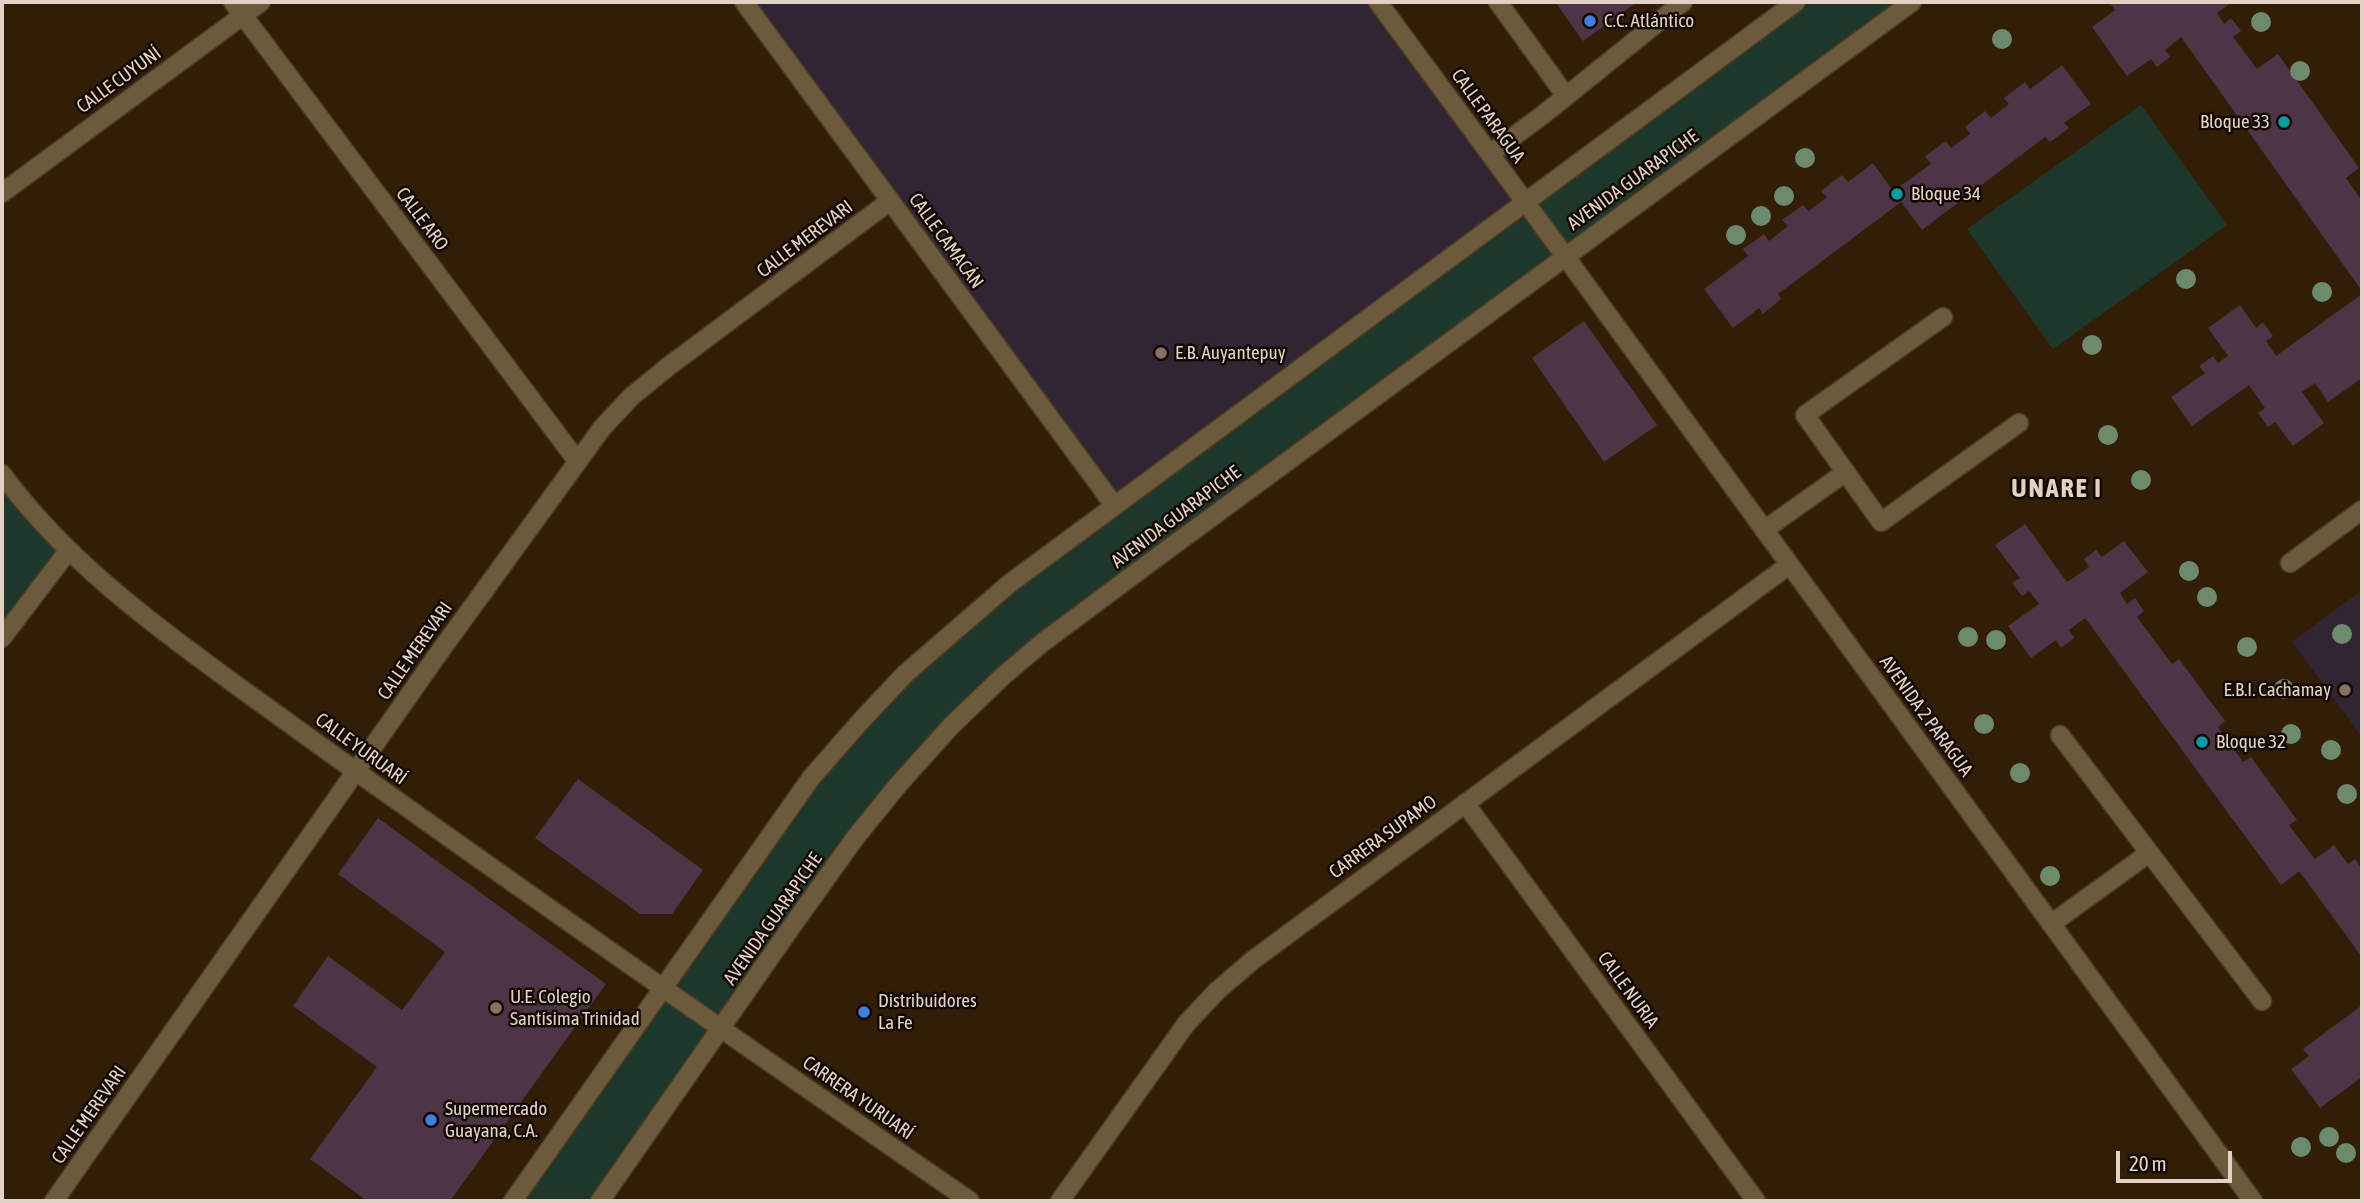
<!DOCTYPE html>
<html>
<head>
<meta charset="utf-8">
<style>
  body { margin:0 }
  #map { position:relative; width:2364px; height:1203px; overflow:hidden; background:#321d06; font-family:"Asap Condensed",sans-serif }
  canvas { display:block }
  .frame { position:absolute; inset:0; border:4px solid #e1d2c5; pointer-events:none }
  .scale { position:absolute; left:2116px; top:1151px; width:116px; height:32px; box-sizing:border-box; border:4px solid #e1d2c5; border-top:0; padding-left:9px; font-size:21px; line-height:24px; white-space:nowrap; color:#e1d2c5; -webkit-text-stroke:5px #130903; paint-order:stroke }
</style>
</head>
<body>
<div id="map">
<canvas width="2364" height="1203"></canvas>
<div class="frame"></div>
<div class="scale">20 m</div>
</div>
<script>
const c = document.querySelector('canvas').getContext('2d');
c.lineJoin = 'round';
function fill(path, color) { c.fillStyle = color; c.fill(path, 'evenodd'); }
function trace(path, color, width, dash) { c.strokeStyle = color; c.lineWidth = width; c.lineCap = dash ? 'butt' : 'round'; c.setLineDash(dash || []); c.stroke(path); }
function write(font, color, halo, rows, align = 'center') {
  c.font = font + ' "Asap Condensed",sans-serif'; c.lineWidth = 5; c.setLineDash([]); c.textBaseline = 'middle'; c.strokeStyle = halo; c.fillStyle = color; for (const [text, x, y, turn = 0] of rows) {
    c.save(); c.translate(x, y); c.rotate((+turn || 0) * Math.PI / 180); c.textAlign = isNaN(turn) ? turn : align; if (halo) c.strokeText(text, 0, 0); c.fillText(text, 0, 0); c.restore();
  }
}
const education = new Path2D(`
  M 744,2 L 1378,2 L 1525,201 L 1114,505 Z
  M 2362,590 L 2362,737 L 2292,642 Z`);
const green = new Path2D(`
  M 1796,2 L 1912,2 L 1042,643 L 898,785 L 600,1201 L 513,1201 L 811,778 L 1009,584 Z
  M 2141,105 L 2227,225 L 2053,349 L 1967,229 Z
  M 2,474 L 68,551 L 2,638 Z`);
const building = new Path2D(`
  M 1555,2 L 1637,2 L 1583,41 Z
  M 2109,2 L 2232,2 L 2217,13 L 2224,24 L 2231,18 L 2241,31 L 2233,37 L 2257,69 L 2278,54 L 2359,168 L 2346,178 L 2362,201 L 2362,291 L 2181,37 L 2165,50 L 2170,57 L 2157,67 L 2151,59 L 2127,76 L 2092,27 L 2115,10 Z
  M 2062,65 L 2091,104 L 2064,123 L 2069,128 L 2050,142 L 2045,137 L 1922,230 L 1901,202 L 1778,294 L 1781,299 L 1763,314 L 1759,308 L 1733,328 L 1704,289 L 1748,256 L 1743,249 L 1764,234 L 1769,241 L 1788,226 L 1782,220 L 1803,205 L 1809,211 L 1827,197 L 1821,191 L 1842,175 L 1848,182 L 1873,163 L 1893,191 L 1931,164 L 1925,156 L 1946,141 L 1951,148 L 1970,134 L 1965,127 L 1985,111 L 1991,118 L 2009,104 L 2004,98 L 2025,82 L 2030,89 Z
  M 2362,294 L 2362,378 L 2328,402 L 2315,383 L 2302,392 L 2324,423 L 2293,446 L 2275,422 L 2268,427 L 2258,413 L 2265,408 L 2249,385 L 2192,426 L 2171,397 L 2205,373 L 2199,366 L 2213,356 L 2218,363 L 2228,356 L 2208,328 L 2240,305 L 2256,328 L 2263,322 L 2273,336 L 2266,341 L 2276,356 Z
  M 1584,321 L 1657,425 L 1604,462 L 1532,358 Z
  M 2025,524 L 2067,582 L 2089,567 L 2084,559 L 2096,550 L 2102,557 L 2124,541 L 2148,572 L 2120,593 L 2127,604 L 2135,598 L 2144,611 L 2137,617 L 2172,664 L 2179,659 L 2225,721 L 2218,727 L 2243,762 L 2251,757 L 2297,820 L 2289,825 L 2315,859 L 2334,845 L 2348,864 L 2355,859 L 2362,869 L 2362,957 L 2299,871 L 2281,885 L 2085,618 L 2069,630 L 2074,638 L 2061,648 L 2056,640 L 2031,658 L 2008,626 L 2039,604 L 2029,591 L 2022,596 L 2012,583 L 2020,578 L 1995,545 Z
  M 578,779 L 703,870 L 672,914 L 640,914 L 535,838 Z
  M 378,818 L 606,984 L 450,1201 L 367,1201 L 310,1159 L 377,1067 L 293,1006 L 328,956 L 402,1010 L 445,952 L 338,874 Z
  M 2361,1006 L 2362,1077 L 2320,1108 L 2291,1069 L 2309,1056 L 2303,1049 Z`);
const service = new Path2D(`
  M 1498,2 L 1566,96
  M 1490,154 L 1544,114 L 1683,2
  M 1943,317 L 1805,415 L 1881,522 L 2019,423
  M 1764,530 L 1846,472
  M 2290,563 L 2362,510
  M 2060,735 L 2262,1001
  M 2051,924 L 2149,853`);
const minor = new Path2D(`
  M 233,2 L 578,462
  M 744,2 L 1114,505
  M 1378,2 L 1565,256 L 2253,1201
  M 2,193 L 261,2
  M 2,474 C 64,558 148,621 232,682 C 283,719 334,756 385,792 C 579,930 774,1066 970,1201
  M 2,638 L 68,551
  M 1465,803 L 1756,1201
  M 54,1201 L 436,657 L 602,428 L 632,396 L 669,366 L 890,201
  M 1060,1201 L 1186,1024 L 1217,991 L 1253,960 L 1789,565`);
const tertiary = new Path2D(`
  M 513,1201 L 811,778 L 860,722 L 905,674 L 1009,584 L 1796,2
  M 600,1201 L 792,926 L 855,838 L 898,785 L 951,726 L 1003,676 L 1042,643 L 1160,555 L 1912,2`);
const trees = [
  [2261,22],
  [2002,39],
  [2300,71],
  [1805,158],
  [1784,196],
  [1761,216],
  [1736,235],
  [2186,279],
  [2322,292],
  [2092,345],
  [2108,435],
  [2141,480],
  [2189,571],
  [2207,597],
  [2342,634],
  [1968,637],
  [1996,640],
  [2247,647],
  [2284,689],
  [1984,724],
  [2291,734],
  [2331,750],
  [2020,773],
  [2347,794],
  [2050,876],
  [2329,1137],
  [2301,1147],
  [2346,1153]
];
const markers = [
  [1590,21,7,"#3f7fe0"],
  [2284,122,7,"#0f9aa8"],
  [1897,194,7,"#0f9aa8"],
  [1161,353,7,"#8d6e63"],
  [2345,690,7,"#8d6e63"],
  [2202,742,7,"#0f9aa8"],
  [496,1008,7,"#8d6e63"],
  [864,1012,7,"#3f7fe0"],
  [431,1120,7,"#3f7fe0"]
];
const poiNames = [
  ["C.C. Atlántico",1604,21],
  ["Bloque 33",2270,122,"right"],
  ["Bloque 34",1911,194],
  ["E.B. Auyantepuy",1175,353],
  ["E.B.I. Cachamay",2331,690,"right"],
  ["Bloque 32",2216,742],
  ["U.E. Colegio",510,997],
  ["Santísima Trinidad",510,1019],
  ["Distribuidores",878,1001],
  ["La Fe",878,1023],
  ["Supermercado",445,1109],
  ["Guayana, C.A.",445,1131]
];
const streetNames = [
  ["CALLE CUYUNÍ",119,80,-36],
  ["CALLE PARAGUA",1488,116,54],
  ["AVENIDA GUARAPICHE",1633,180,-36],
  ["CALLE ARO",422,219,53],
  ["CALLE MEREVARI",805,239,-37],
  ["CALLE CAMACÁN",946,241,54],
  ["AVENIDA GUARAPICHE",1176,517,-37],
  ["CALLE MEREVARI",415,651,-55],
  ["AVENIDA 2 PARAGUA",1926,716,54],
  ["CALLE YURUARÍ",361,749,36],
  ["CARRERA SUPAMO",1383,837,-36],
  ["AVENIDA GUARAPICHE",773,919,-55],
  ["CALLE NURIA",1628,990,54],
  ["CARRERA YURUARÍ",858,1098,35],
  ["CALLE MEREVARI",89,1115,-55]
];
const districtNames = [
  ["UNARE I",2057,489]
];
fill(education, '#302533');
fill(green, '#1e372b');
fill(building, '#4e3447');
trace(service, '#4e3a25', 21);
trace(minor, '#4e3a25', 21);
trace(tertiary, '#4e3a25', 21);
trace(service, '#6b5b3c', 18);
trace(minor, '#6b5b3c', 18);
trace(tertiary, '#6b5b3c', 18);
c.fillStyle = '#6e8a6d';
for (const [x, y] of trees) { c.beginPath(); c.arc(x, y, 10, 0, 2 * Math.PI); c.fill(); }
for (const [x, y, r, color] of markers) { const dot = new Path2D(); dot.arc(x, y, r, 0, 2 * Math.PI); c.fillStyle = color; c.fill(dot); trace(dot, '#130903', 2.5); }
write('19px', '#e1d2c5', '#130903', poiNames, 'left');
write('19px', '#e1d2c5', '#130903', streetNames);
c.letterSpacing = '2px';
write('bold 26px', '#e1d2c5', '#130903', districtNames);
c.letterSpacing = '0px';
</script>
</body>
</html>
